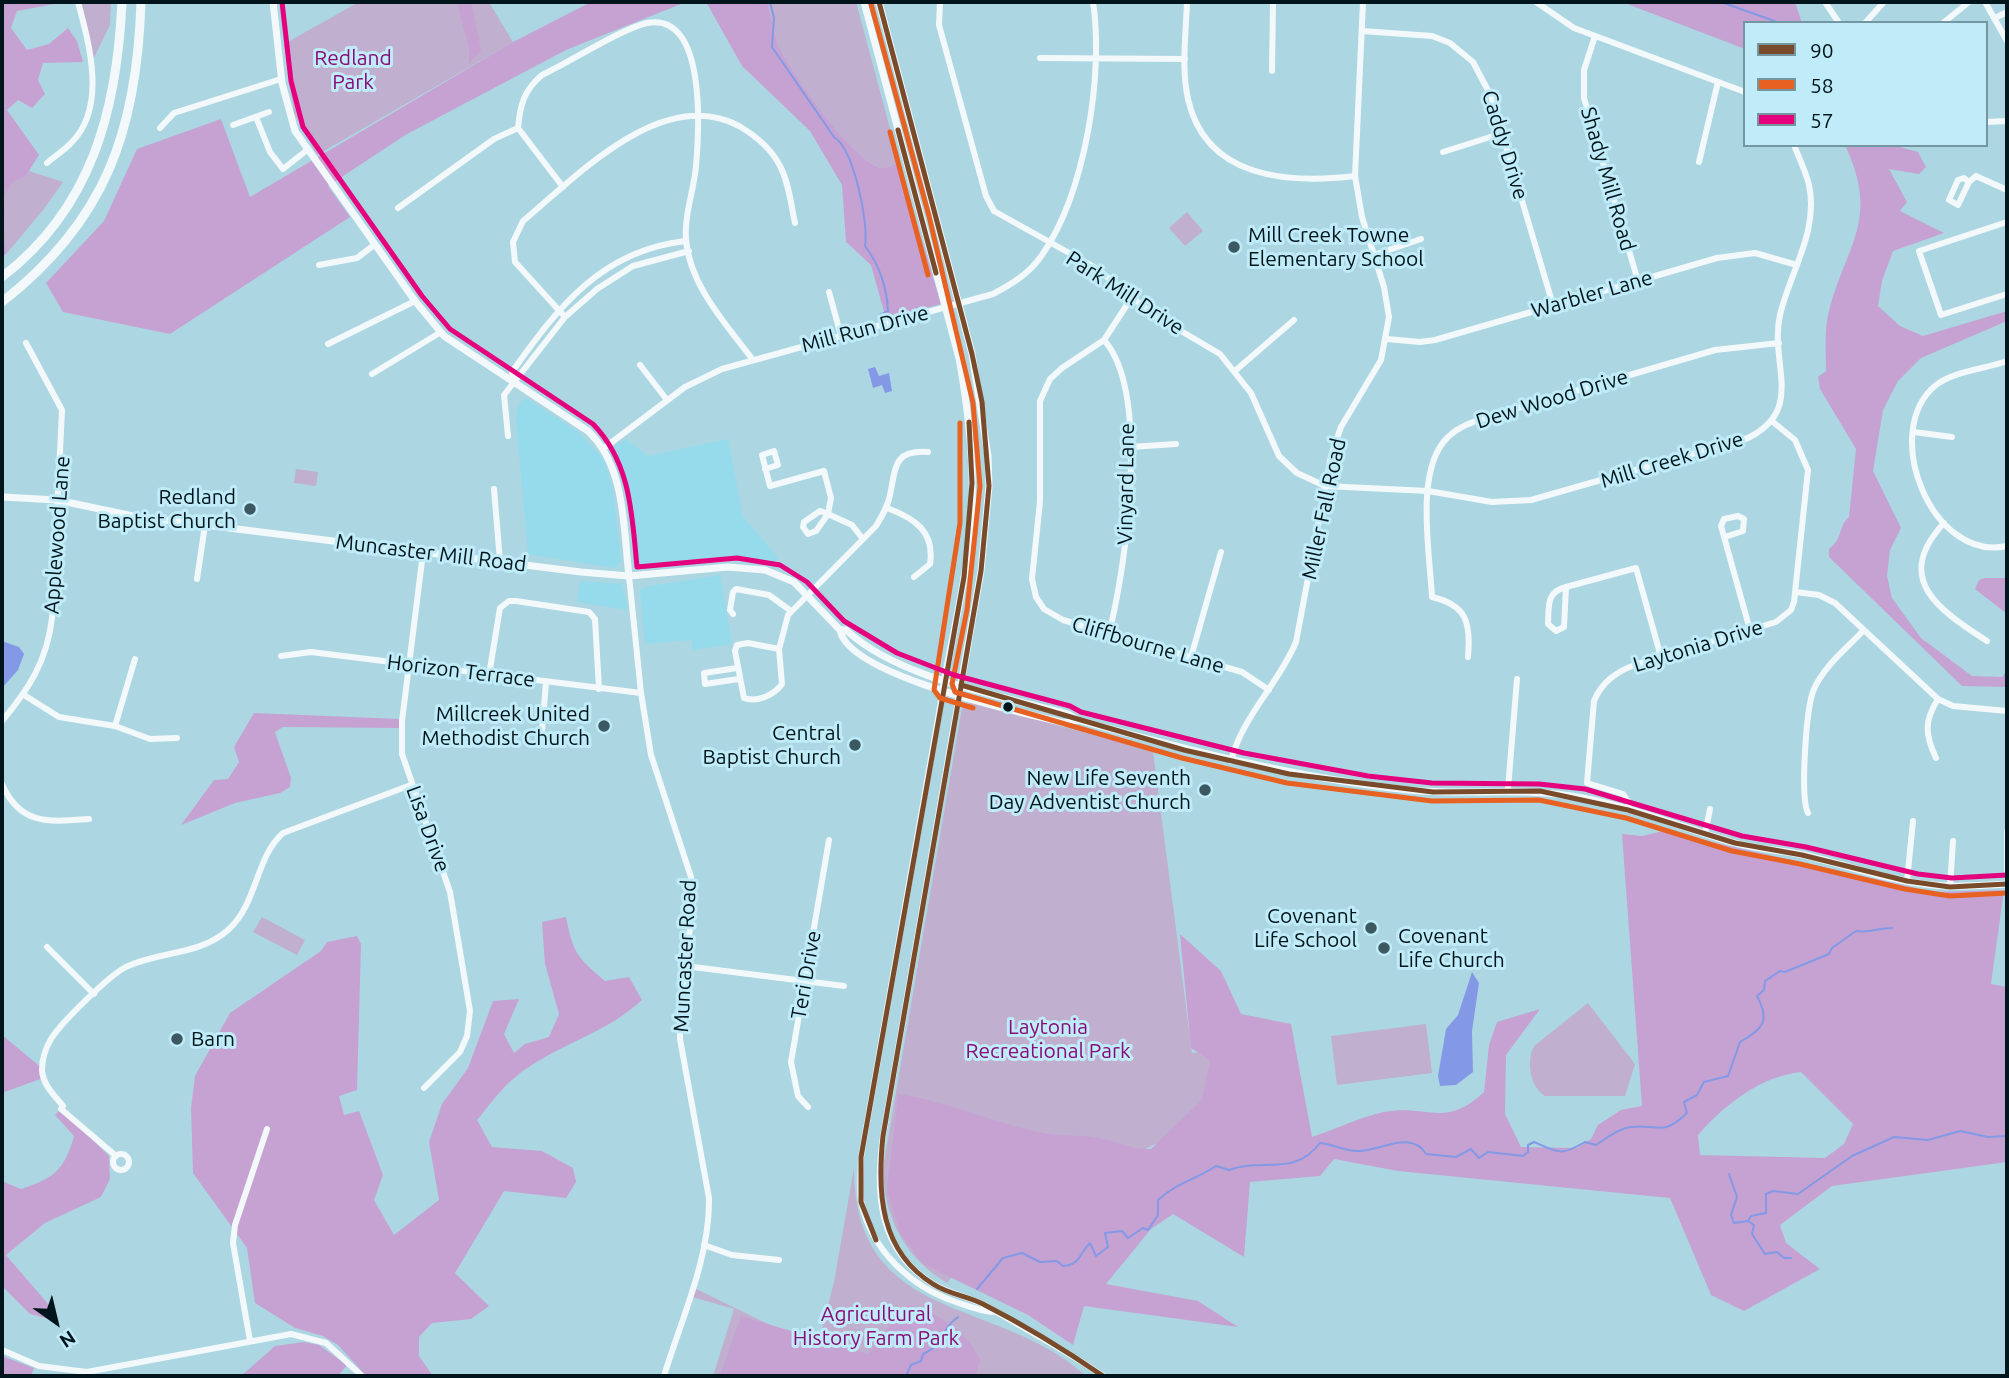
<!DOCTYPE html>
<html>
<head>
<meta charset="utf-8">
<style>
  body { margin:0 }
  #map { position:relative; width:2009px; height:1378px; overflow:hidden; background:#acd7e2; font-family:Ubuntu,sans-serif }
  canvas { display:block }
  .frame { position:absolute; inset:0; border:4px solid #00151b; pointer-events:none }
  .legend { position:absolute; left:1743px; top:21px; width:245px; height:126px; box-sizing:border-box; background:#bfecf8; border:2px solid #7396a0; margin:0; padding:9px 12px; list-style:none; font-size:21px; color:#00151b }
  .legend li { display:flex; align-items:center; gap:14px; height:35px }
  .legend b { width:35px; border:2px solid #7396a0 }
  .north { position:absolute; left:21px; top:1287px; width:70px; height:70px; -webkit-text-stroke:5px #bfecf8; paint-order:stroke; rotate:146deg; font-size:19px; font-weight:700; line-height:28px; text-align:center; color:#00151b }
  .north::after { content:''; display:block; margin:auto; width:24px; height:32px; background:#00151b; clip-path:polygon(50% 0,100% 100%,50% 72%,0 100%) }
</style>
</head>
<body>
<div id="map">
<canvas width="2009" height="1378"></canvas>
<div class="frame"></div>
<ul class="legend">
<li><b style="height:9px;background:#7a4b2a"></b>90</li>
<li><b style="height:9px;background:#e66122"></b>58</li>
<li><b style="height:9px;background:#e5007d"></b>57</li>
</ul>
<div class="north">N</div>
</div>
<script>
const c = document.querySelector('canvas').getContext('2d');
c.lineJoin = 'round';
function fill(path, color) { c.fillStyle = color; c.fill(path, 'evenodd'); }
function trace(path, color, width, dash) { c.strokeStyle = color; c.lineWidth = width; c.lineCap = dash ? 'butt' : 'round'; c.setLineDash(dash || []); c.stroke(path); }
function write(font, color, halo, rows, align = 'center') {
  c.font = font + ' Ubuntu,sans-serif'; c.lineWidth = 6; c.setLineDash([]); c.textBaseline = 'middle'; c.strokeStyle = halo; c.fillStyle = color; for (const [text, x, y, turn = 0] of rows) {
    c.save(); c.translate(x, y); c.rotate((+turn || 0) * Math.PI / 180); c.textAlign = isNaN(turn) ? turn : align; if (halo) c.strokeText(text, 0, 0); c.fillText(text, 0, 0); c.restore();
  }
}
const built = new Path2D(`
  M 524,397 L 578,432 L 604,460 L 613,491 L 621,562 L 615,568 L 528,554 L 516,420 L 517,408 Z
  M 626,439 L 648,456 L 728,439 L 743,517 L 778,557 L 774,565 L 747,559 L 665,567 L 638,566 L 626,483 L 613,448 Z
  M 720,575 L 732,644 L 693,650 L 691,640 L 645,644 L 640,591 L 644,587 Z
  M 580,581 L 622,584 L 628,610 L 577,602 Z`);
const green = new Path2D(`
  M 78,2 L 111,2 L 110,25 L 91,64 Z
  M 359,2 L 489,2 L 513,42 L 317,155 L 294,113 L 284,44 Z
  M 767,2 L 856,2 L 899,162 C 894,164 888,168 883,168 C 857,167 788,69 778,44 C 773,31 771,16 767,2 Z
  M 29,171 L 63,182 L 44,209 L 7,253 C 3,234 6,216 2,197 L 14,181 L 25,177 Z
  M 1187,212 L 1203,231 L 1185,246 L 1169,228 Z
  M 296,469 L 318,472 L 316,486 L 294,483 Z
  M 971,702 L 1153,751 L 1192,1053 L 1293,1038 L 1257,1112 L 1153,1145 L 1025,1213 L 980,1242 L 947,1283 C 904,1257 884,1218 883,1168 L 962,708 Z
  M 262,917 L 305,940 L 297,955 L 253,932 Z
  M 1588,1003 L 1635,1064 L 1625,1096 L 1545,1096 C 1530,1087 1526,1061 1534,1046 Z
  M 1426,1024 L 1432,1073 L 1337,1085 L 1331,1036 Z
  M 854,1168 C 854,1326 1000,1296 1086,1376 L 713,1376 L 734,1309 L 689,1296 L 692,1287 L 817,1348 L 834,1282 Z`);
const forest = new Path2D(`
  M 2,2 L 65,2 L 17,11 L 11,28 L 27,50 L 49,44 L 68,28 L 77,41 L 83,62 L 43,63 L 38,80 L 45,94 L 32,108 L 18,100 L 7,110 L 39,155 L 25,177 L 14,181 L 3,197 C 6,216 3,234 7,253 L 2,257 Z
  M 459,2 L 469,2 L 472,6 L 481,50 L 469,64 C 472,40 458,22 459,2 Z
  M 591,2 L 686,2 L 566,50 L 407,134 L 328,186 L 350,217 L 170,334 L 63,312 L 46,283 L 104,221 L 137,149 L 221,119 L 250,197 L 513,42 Z
  M 706,2 L 767,2 C 771,16 773,31 778,44 C 788,69 857,167 883,168 C 888,168 894,164 899,162 L 941,304 L 886,319 L 871,265 L 846,242 L 842,185 L 810,131 L 742,66 Z
  M 1622,2 L 1795,2 L 1802,23 L 1745,23 L 1745,49 Z
  M 1845,145 L 1893,145 L 1918,152 L 1926,167 L 1919,174 L 1889,169 L 1907,202 L 1900,211 L 1944,233 L 1893,251 L 1882,281 L 1878,306 L 1900,326 L 1923,336 L 2007,311 L 2007,321 L 1921,358 L 1898,381 L 1883,410 L 1873,471 L 1901,528 L 1890,550 L 1887,576 L 1892,598 L 1921,638 L 1972,676 L 2002,677 L 2007,670 L 2007,687 L 1962,686 L 1829,557 L 1829,549 C 1843,539 1838,526 1849,517 L 1856,449 L 1820,389 L 1818,377 L 1826,371 C 1826,352 1824,329 1829,311 C 1847,243 1880,220 1845,145 Z
  M 1984,578 L 2007,578 L 2007,614 L 1975,589 L 1979,580 Z
  M 254,713 L 400,719 L 399,728 L 283,727 L 275,732 L 291,778 L 290,787 L 280,793 L 235,803 L 181,825 L 214,780 L 228,779 L 239,762 L 234,747 Z
  M 1663,831 L 1933,892 L 2004,890 L 1991,984 L 2007,987 L 2007,1162 L 1832,1186 L 1780,1225 L 1786,1243 L 1820,1269 L 1744,1311 L 1711,1295 L 1670,1198 L 1398,1171 L 1334,1159 L 1320,1176 L 1250,1182 L 1244,1257 L 1173,1214 L 1151,1229 L 1106,1284 L 1198,1301 L 1238,1327 L 1084,1306 L 1073,1345 L 1028,1315 L 923,1264 L 900,1233 L 887,1191 L 898,1094 C 946,1101 991,1122 1039,1132 C 1058,1137 1079,1134 1098,1138 C 1117,1141 1131,1150 1151,1149 L 1202,1100 L 1210,1060 L 1191,1048 L 1180,934 L 1221,971 L 1241,1014 L 1291,1024 L 1312,1137 C 1336,1129 1360,1117 1384,1112 C 1429,1104 1444,1129 1484,1092 L 1489,1045 L 1497,1022 L 1540,1009 L 1506,1055 L 1505,1114 L 1521,1147 L 1577,1148 L 1591,1139 L 1598,1125 L 1621,1110 L 1642,1106 L 1622,834 L 1642,836 ZM 1801,1072 L 1853,1124 L 1844,1144 L 1825,1158 L 1700,1155 L 1698,1135 C 1724,1105 1761,1076 1801,1072 Z
  M 566,917 C 573,953 577,957 605,981 L 629,977 L 642,1000 C 605,1035 551,1046 513,1079 C 499,1091 488,1107 477,1120 L 492,1147 L 542,1151 L 573,1168 L 576,1182 L 566,1198 L 504,1191 L 455,1273 L 489,1306 L 471,1319 L 432,1323 L 419,1337 L 419,1356 L 433,1376 L 366,1376 L 338,1345 L 323,1336 L 295,1328 L 255,1303 L 247,1248 L 193,1173 L 191,1108 L 195,1076 L 230,1013 L 321,951 L 327,942 L 357,936 L 361,944 L 357,1090 L 339,1096 L 344,1115 L 359,1111 L 383,1175 L 374,1200 L 394,1235 L 439,1200 L 429,1142 L 442,1104 L 468,1068 L 493,1001 L 519,999 L 504,1034 L 514,1053 L 525,1044 L 549,1037 L 559,1014 L 545,964 L 542,922 Z
  M 2,1035 L 42,1068 L 43,1078 L 2,1093 Z
  M 61,1109 L 109,1156 L 110,1179 L 101,1197 L 45,1223 L 6,1255 L 54,1311 L 49,1319 L 30,1314 L 2,1286 L 2,1181 L 21,1189 C 54,1178 64,1171 74,1136 L 55,1115 Z
  M 911,1305 C 940,1315 967,1330 980,1360 L 976,1376 L 720,1376 L 741,1316 L 868,1354 L 903,1308 Z
  M 304,1342 L 319,1345 L 347,1365 L 338,1376 L 241,1376 L 275,1346 Z
  M 2,1356 L 34,1368 L 31,1376 L 2,1376 Z`);
const water = new Path2D(`
  M 875,367 L 879,376 L 889,373 L 892,391 L 885,393 L 882,385 L 873,388 L 868,369 Z
  M 2,641 L 19,647 L 24,654 L 18,670 L 2,688 Z
  M 1472,972 L 1479,983 L 1472,1031 L 1473,1072 L 1456,1085 L 1440,1086 L 1438,1076 L 1446,1029 L 1458,1015 Z`);
const stream = new Path2D(`
  M 770,2 L 774,18 L 772,47 L 834,137 C 854,149 869,224 865,246 C 879,264 887,288 888,311 L 880,315
  M 1721,2 L 1780,23
  M 1729,1174 L 1737,1197 L 1731,1215 L 1734,1223 L 1748,1221 L 1754,1225 L 1752,1234 L 1765,1254 L 1777,1252 L 1784,1258 L 1791,1258
  M 1748,1221 L 1751,1216 L 1766,1213 L 1766,1194 L 1773,1191 L 1798,1194 L 1852,1156 L 1894,1137 L 1928,1140 L 1960,1131 L 1988,1137 L 2007,1136
  M 977,1289 L 1003,1258 L 1022,1253 L 1040,1262 L 1057,1261 L 1063,1266 C 1080,1265 1079,1254 1090,1243 L 1096,1256 L 1108,1247 L 1105,1233 L 1122,1231 L 1128,1238 L 1143,1228 L 1148,1230 L 1158,1215 L 1158,1200 C 1176,1183 1197,1179 1216,1166 L 1229,1170 C 1262,1157 1293,1178 1320,1143 C 1333,1144 1344,1151 1357,1151 C 1379,1152 1411,1129 1426,1154 L 1456,1157 L 1471,1149 L 1479,1158 L 1488,1152 L 1523,1156 L 1528,1152 L 1528,1145 L 1534,1142 C 1559,1153 1561,1156 1585,1142 L 1596,1145 C 1607,1138 1617,1129 1631,1127 C 1659,1124 1662,1137 1687,1113 L 1684,1102 L 1697,1095 L 1704,1082 L 1728,1076 L 1740,1042 C 1762,1029 1771,1022 1757,996 L 1764,990 L 1765,981 L 1780,971 L 1785,972 L 1829,954 L 1832,948 L 1856,931 C 1869,933 1879,928 1892,928
  M 906,1376 L 911,1365 L 921,1361 L 923,1354 C 947,1343 939,1330 958,1317`);
const minor = new Path2D(`
  M 940,2 L 939,25 L 986,196 L 994,211 L 1096,268 L 1154,315 L 1220,354 L 1251,393 L 1279,456 L 1297,473 L 1325,486 L 1428,491 L 1492,502 L 1531,500 L 1748,438 C 1806,409 1769,364 1780,315 C 1790,272 1819,231 1809,185 C 1806,172 1799,158 1794,145
  M 1187,2 C 1186,33 1181,68 1188,99 C 1206,179 1289,184 1355,176
  M 1536,2 L 1574,28 L 1745,92
  M 1825,2 L 1839,23
  M 1985,2 L 2007,41
  M 1995,18 L 2007,12
  M 1865,23 L 1884,2
  M 1943,23 L 1969,2
  M 1362,31 L 1432,36 L 1450,43 L 1473,62 L 1491,96 L 1553,305
  M 1595,36 L 1584,70 L 1584,98 L 1638,281
  M 1040,58 L 1185,59
  M 1272,71 L 1273,2
  M 256,117 L 270,152 L 283,169 L 307,150
  M 1986,122 L 2007,121
  M 233,125 L 269,112
  M 160,128 L 174,113 L 281,79
  M 1443,152 L 1503,133
  M 1699,162 L 1718,82
  M 47,163 C 55,156 65,150 72,142 C 107,106 89,43 78,2
  M 1969,182 L 1964,178 L 1958,180 L 1949,200 L 1958,205 L 1969,182 L 1976,176 L 2007,190
  M 563,187 L 518,128 C 520,105 524,90 542,75 C 568,63 623,28 647,23 C 707,11 699,132 696,166 C 694,190 684,215 686,240 C 690,286 726,324 753,360
  M 398,208 L 494,139 L 518,128
  M 2007,222 L 1919,251 L 1941,315 L 2007,294
  M 1374,255 L 1421,239
  M 319,265 L 357,258 L 374,245
  M 829,292 L 841,336
  M 1132,297 L 1104,340 L 1062,368 L 1050,379 L 1040,401 L 1040,501 L 1032,579 L 1036,597 L 1044,609 L 1063,620 L 1242,672 L 1269,690
  M 565,317 L 515,262 L 513,242 L 523,221 C 576,177 662,85 739,126 C 756,136 771,148 780,166 C 789,183 791,205 795,223
  M 1387,339 L 1420,342 L 1435,340 L 1717,258 L 1755,253 L 1797,265
  M 1104,340 C 1151,393 1126,567 1109,633
  M 328,344 L 415,301
  M 2007,361 C 1985,369 1954,371 1936,385 C 1879,431 1932,563 2007,546
  M 640,365 L 667,400
  M 1236,370 L 1294,320
  M 372,374 L 441,332
  M 513,382 L 512,372 C 558,307 602,250 686,241
  M 1914,432 L 1952,437
  M 508,436 L 504,395 L 565,317 L 597,289 L 633,266 L 689,251
  M 1130,447 L 1176,444
  M 604,448 L 685,387 L 722,369 L 993,294 C 1012,284 1030,273 1042,255 C 1085,193 1104,75 1093,2
  M 765,469 L 778,465 L 774,451 L 762,455 L 770,486 L 824,471 L 831,498 L 828,514 L 852,525 L 863,539
  M 494,489 L 500,561
  M 887,508 C 914,518 935,531 930,564 L 914,577
  M 820,511 L 828,514 L 816,531 L 808,534 L 803,527 L 804,522 Z
  M 1944,523 C 1892,579 1939,610 1987,641
  M 1725,537 L 1743,531 L 1744,519 L 1738,516 L 1724,519 L 1721,526 L 1750,630
  M 423,553 L 402,721 L 402,754 L 450,892 L 470,1011 L 467,1036 L 460,1052 L 424,1088
  M 629,576 L 641,693 L 651,755 L 691,877 L 690,928 L 680,1008 L 680,1039 L 709,1198 C 710,1258 681,1320 664,1376
  M 197,579 L 205,525
  M 1566,587 L 1564,627 L 1556,631 L 1548,624 C 1549,606 1546,592 1566,587 L 1636,568 L 1661,657
  M 1796,592 L 1819,595 L 1835,603 L 1938,699 L 1953,706 L 2007,711
  M 733,614 L 730,610 L 733,592 L 736,589 L 769,595 L 791,611
  M 779,649 L 748,643 L 737,645 L 735,651 L 744,698 C 757,703 774,695 782,684 L 779,649 L 788,615 L 876,526 C 882,516 888,506 890,495 C 896,466 894,450 928,452
  M 281,656 L 311,652 L 641,693
  M 1191,657 L 1221,552
  M 1468,657 C 1471,623 1467,605 1432,597 C 1430,554 1414,469 1448,437 C 1461,424 1480,420 1497,414 L 1715,350 L 1779,343
  M 737,668 L 704,673 L 705,684 L 739,679
  M 489,675 L 500,608 L 509,601 L 516,601 L 589,612 L 595,619 L 599,689
  M 943,690 L 861,1157 C 861,1172 859,1187 861,1201 C 870,1249 911,1287 956,1302 C 968,1306 980,1311 993,1312
  M 24,695 L 59,717 L 115,726 L 150,739 L 177,738
  M 959,695 L 883,1136 C 875,1193 878,1250 933,1284 C 950,1294 971,1297 988,1307 C 1026,1330 1066,1350 1103,1376
  M 2,721 C 29,689 47,661 52,618 L 62,410 L 26,343
  M 115,726 L 135,659
  M 541,743 L 546,682
  M 1936,758 C 1925,735 1924,721 1938,699
  M 1231,761 C 1243,715 1278,685 1296,642 L 1331,456 L 1341,427 L 1381,360 L 1389,317 L 1384,287 L 1362,217 L 1355,176 L 1363,2
  M 2,784 C 20,826 50,822 89,819
  M 1508,789 L 1517,679
  M 1628,810 L 1629,803 L 1623,794 L 1587,783 L 1594,701 C 1602,681 1618,671 1637,664 L 1776,622 L 1791,610 L 1794,602 L 1808,470 L 1795,440 L 1773,422
  M 1808,813 C 1800,797 1806,707 1814,689 C 1824,666 1847,648 1864,630
  M 2007,831 L 2007,874
  M 1705,834 L 1710,809
  M 1907,881 L 1913,821
  M 1950,887 L 1953,841
  M 47,947 L 94,994
  M 685,966 L 844,986
  M 808,1107 L 798,1096 L 791,1062 L 829,840
  M113 1162a8 8 0 1 1 16 0a8 8 0 1 1-16 0Z
  M 116,1156 L 61,1109 L 63,1106 C 54,1095 43,1085 42,1070 C 42,1059 45,1049 51,1039 C 61,1023 111,973 128,966 C 161,951 200,955 228,930 C 258,903 255,858 283,833 L 411,785
  M 704,1245 L 732,1255 L 779,1260
  M 250,1341 L 233,1243 L 235,1225 L 267,1129
  M 2,1350 L 39,1366 L 87,1372 L 291,1334 L 326,1343 L 362,1376`);
const major = new Path2D(`
  M 273,2 L 282,83 L 295,131 L 415,301 L 444,336 L 588,431 C 626,467 623,527 629,576
  M 864,2 L 959,358 C 968,408 974,457 972,508 C 969,570 953,630 943,690
  M 879,2 L 972,354 L 988,456 L 989,486 L 981,571 L 959,695
  M 2,497 L 57,500 L 133,516 L 581,572 L 629,576 L 728,567 L 765,570 L 794,582 L 840,630 L 846,630 C 899,679 999,695 1068,714 L 1078,720 C 1187,750 1296,778 1409,790 C 1470,796 1522,786 1583,798 C 1634,808 1682,827 1731,842 C 1755,849 1780,850 1804,855 C 1847,865 1889,881 1933,885 C 1958,888 1983,885 2007,884
  M 840,630 C 848,676 1021,712 1064,723 L 1078,720`);
const highway = new Path2D(`
  M 2,277 C 92,208 117,110 122,2
  M 2,302 C 106,221 137,130 141,2`);
const bus1 = new Path2D(`
  M 879,2 L 972,354 L 982,402 L 989,486 L 981,571 L 883,1136 C 877,1193 880,1251 933,1284 C 948,1294 967,1296 983,1304 C 1024,1325 1065,1350 1103,1376
  M 898,130 L 936,273
  M 961,685 L 1184,750 L 1289,774 L 1433,792 L 1540,791 L 1628,810 L 1735,843 L 1802,855 L 1907,881 L 1950,887 L 2007,884
  M 876,1240 L 861,1202 L 861,1157 L 964,577 L 972,483 L 969,422`);
const bus2 = new Path2D(`
  M 871,4 L 929,216 L 973,403 L 980,486 L 967,610 L 952,684 L 955,692 L 1182,758 L 1287,783 L 1432,801 L 1539,800 L 1626,818 L 1732,851 L 1800,864 L 1905,889 L 1950,896 L 2007,893
  M 890,132 L 928,275
  M 960,423 L 960,523 L 934,690 L 940,698 L 973,708`);
const bus3 = new Path2D(`
  M 282,2 L 291,81 L 303,127 L 422,296 L 450,329 L 593,424 C 631,463 632,515 637,567 L 737,558 L 780,565 L 807,582 L 844,621 L 897,653 L 954,675 L 1070,706 L 1081,712 L 1244,753 L 1368,776 L 1432,783 L 1539,784 L 1585,789 L 1742,836 L 1806,847 L 1918,874 L 1952,878 L 2007,875`);
const markers = [
  [1234,247,7,"#3c5961"],
  [250,509,7,"#3c5961"],
  [1008,707,6,"#00151b"],
  [604,726,7,"#3c5961"],
  [855,745,7,"#3c5961"],
  [1205,790,7,"#3c5961"],
  [1371,928,7,"#3c5961"],
  [1384,948,7,"#3c5961"],
  [177,1039,7,"#3c5961"]
];
const parkNames = [
  ["Redland",353,58],
  ["Park",353,82],
  ["Laytonia",1048,1027],
  ["Recreational Park",1048,1051],
  ["Agricultural",876,1314],
  ["History Farm Park",876,1338]
];
const streetNames = [
  ["Caddy Drive",1505,145,73],
  ["Shady Mill Road",1608,179,74],
  ["Park Mill Drive",1125,293,33],
  ["Warbler Lane",1592,294,-16],
  ["Mill Run Drive",865,329,-15],
  ["Dew Wood Drive",1552,399,-17],
  ["Mill Creek Drive",1672,460,-17],
  ["Vinyard Lane",1126,484,-89],
  ["Miller Fall Road",1324,509,-78],
  ["Applewood Lane",57,535,-86],
  ["Muncaster Mill Road",431,553,7],
  ["Cliffbourne Lane",1148,645,16],
  ["Laytonia Drive",1698,646,-17],
  ["Horizon Terrace",461,671,7],
  ["Lisa Drive",428,829,70],
  ["Muncaster Road",685,956,-87],
  ["Teri Drive",806,975,-80]
];
const poiNames = [
  ["Mill Creek Towne",1248,235,"left"],
  ["Elementary School",1248,259,"left"],
  ["Redland",236,497],
  ["Baptist Church",236,521],
  ["Millcreek United",590,714],
  ["Methodist Church",590,738],
  ["Central",841,733],
  ["Baptist Church",841,757],
  ["New Life Seventh",1191,778],
  ["Day Adventist Church",1191,802],
  ["Covenant",1357,916],
  ["Life School",1357,940],
  ["Covenant",1398,936,"left"],
  ["Life Church",1398,960,"left"],
  ["Barn",191,1039,"left"]
];
fill(built, '#95dbec');
fill(green, '#c0afcf');
fill(forest, '#c6a2d2');
fill(water, '#8399e6');
trace(stream, '#8399e6', 2);
trace(minor, '#f3f9fb', 6);
trace(major, '#f3f9fb', 7);
trace(highway, '#f3f9fb', 9);
trace(bus1, '#7a4b2a', 5);
trace(bus2, '#e66122', 5);
trace(bus3, '#e5007d', 5);
for (const [x, y, r, color] of markers) { const dot = new Path2D(); dot.arc(x, y, r, 0, 2 * Math.PI); c.fillStyle = color; c.fill(dot); trace(dot, '#bfecf8', 2.5); }
write('21px', '#8b0b78', '#bfecf8', parkNames);
write('21px', '#00151b', '#bfecf8', streetNames);
write('21px', '#00151b', '#bfecf8', poiNames, 'right');
</script>
</body>
</html>
